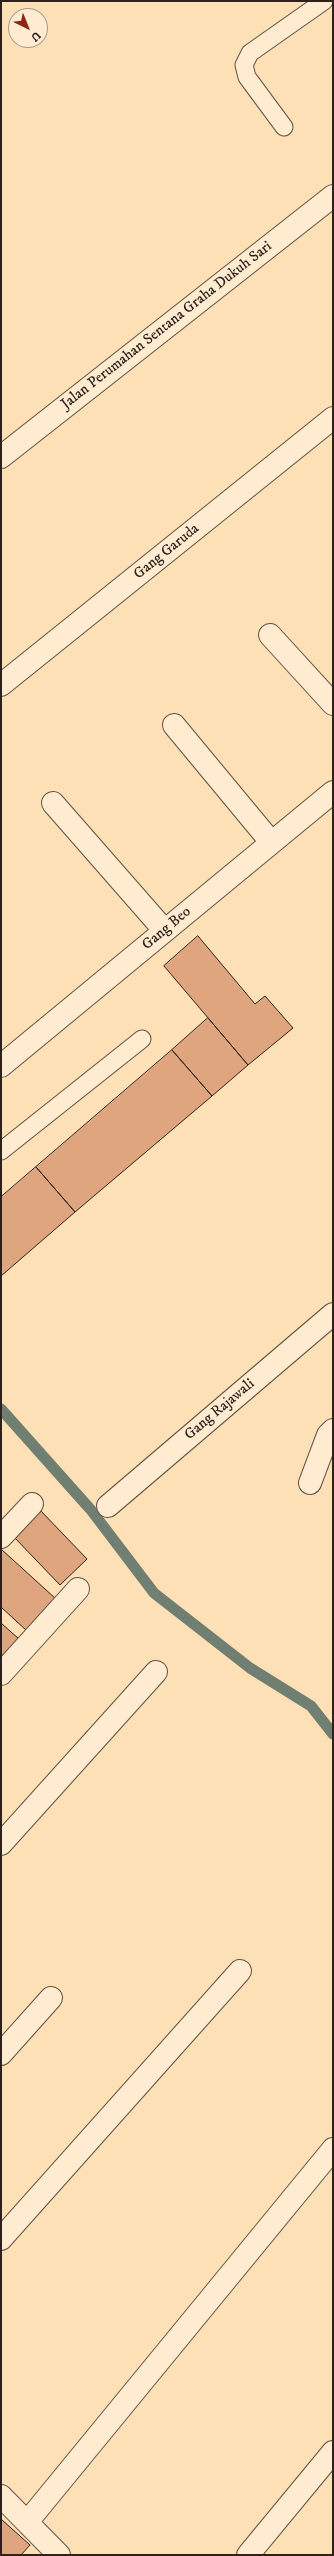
<!DOCTYPE html>
<html>
<head>
<meta charset="utf-8">
<style>
  body { margin:0 }
  #map { position:relative; width:334px; height:2556px; overflow:hidden; background:#fde0b6; font-family:"IM FELL DW Pica",serif }
  canvas { display:block }
  .frame { position:absolute; inset:0; border:2px solid #2c211b; pointer-events:none }
  .north { position:absolute; left:8px; top:8px; width:40px; height:40px; box-sizing:border-box; background:#feebd0; border:1px solid #aa9a88; border-radius:50%; rotate:137deg; font-size:11px; font-weight:700; line-height:16px; text-align:center; color:#2c211b }
  .north::after { content:''; display:block; margin:auto; width:14px; height:18px; background:#8f2418; clip-path:polygon(50% 0,100% 100%,50% 72%,0 100%) }
</style>
</head>
<body>
<div id="map">
<canvas width="334" height="2556"></canvas>
<div class="frame"></div>
<div class="north">U</div>
</div>
<script>
const c = document.querySelector('canvas').getContext('2d');
c.lineJoin = 'round';
function trace(path, color, width, dash) { c.strokeStyle = color; c.lineWidth = width; c.lineCap = dash ? 'butt' : 'round'; c.setLineDash(dash || []); c.stroke(path); }
function fill(path, color) { c.fillStyle = color; c.fill(path, 'evenodd'); }
function write(font, color, halo, rows, align = 'center') {
  c.font = font + ' "IM FELL DW Pica",serif'; c.lineWidth = 3; c.setLineDash([]); c.textBaseline = 'middle'; c.strokeStyle = halo; c.fillStyle = color; for (const [text, x, y, turn = 0] of rows) {
    c.save(); c.translate(x, y); c.rotate((+turn || 0) * Math.PI / 180); c.textAlign = isNaN(turn) ? turn : align; if (halo) c.strokeText(text, 0, 0); c.fillText(text, 0, 0); c.restore();
  }
}
const stream = new Path2D(`
  M 1,1409 L 91,1510 L 154,1593 L 250,1668 L 311,1706 L 333,1734`);
const building = new Path2D(`
  M 198,936 L 255,1004 L 265,996 L 293,1028 L 248,1065 L 164,966 Z
  M 208,1018 L 248,1065 L 212,1096 L 172,1050 Z
  M 172,1050 L 212,1096 L 75,1212 L 36,1167 Z
  M 36,1167 L 75,1212 L 1,1276 L 1,1197 Z
  M 40,1510 L 87,1559 L 60,1585 L 13,1536 Z
  M 1,1549 L 56,1599 L 27,1631 L 1,1607 Z
  M 1,1623 L 19,1639 L 1,1660 Z
  M 1,2519 L 30,2545 L 21,2555 L 1,2555 Z`);
const service = new Path2D(`
  M 284,127 L 247,77 L 244,65 L 250,53 L 324,1
  M 1,1151 L 142,1039`);
const minor = new Path2D(`
  M 1,457 L 333,196
  M 270,635 L 333,704
  M 1,685 L 333,418
  M 174,725 L 271,842
  M 53,803 L 165,931
  M 1,1066 L 333,792
  M 310,1483 L 328,1435 L 333,1430
  M 108,1506 L 333,1314
  M 1,1537 L 32,1504
  M 1,1674 L 78,1589
  M 1,1844 L 156,1672
  M 1,2054 L 51,1998
  M 1,2239 L 240,1971
  M 1,2496 L 59,2555
  M 28,2521 L 333,2149
  M 248,2555 L 333,2452`);
const streetNames = [
  ["Jalan Perumahan Sentana Graha Dukuh Sari",167,326,-38],
  ["Gang Garuda",167,552,-39],
  ["Gang Beo",167,929,-40],
  ["Gang Rajawali",220,1410,-40]
];
trace(stream, '#717f72', 11);
fill(building, '#dfa57f');
trace(building, '#2c211b', 1);
trace(service, '#605142', 19);
trace(minor, '#605142', 24);
trace(service, '#feebd0', 17);
trace(minor, '#feebd0', 22);
write('15px', '#2c211b', '#feebd0', streetNames);
</script>
</body>
</html>
